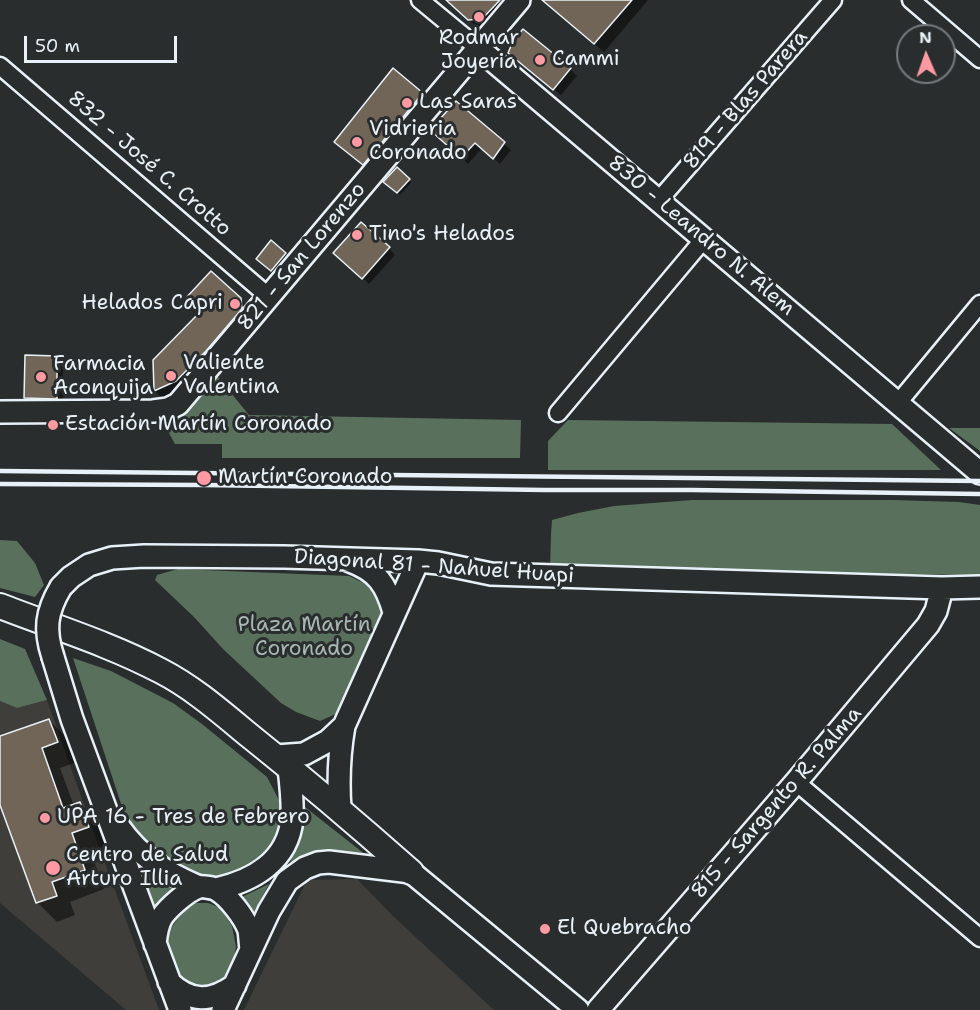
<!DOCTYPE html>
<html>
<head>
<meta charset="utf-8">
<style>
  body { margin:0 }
  #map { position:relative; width:980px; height:1010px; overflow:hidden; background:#2a2d2e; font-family:"Shantell Sans",sans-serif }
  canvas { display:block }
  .north { position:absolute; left:896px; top:24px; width:60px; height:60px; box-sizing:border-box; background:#2a2d2e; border:2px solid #767b7f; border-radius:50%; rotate:358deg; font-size:16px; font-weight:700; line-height:24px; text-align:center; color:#e8f1f8 }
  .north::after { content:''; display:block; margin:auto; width:21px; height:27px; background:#ff9aa2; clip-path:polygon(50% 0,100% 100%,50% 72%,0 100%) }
  .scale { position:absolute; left:24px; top:36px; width:153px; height:27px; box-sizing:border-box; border:3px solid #e8f1f8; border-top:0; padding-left:8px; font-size:18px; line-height:21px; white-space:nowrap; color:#e8f1f8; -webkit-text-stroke:4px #2a2d2e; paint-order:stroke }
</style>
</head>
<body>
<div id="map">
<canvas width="980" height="1010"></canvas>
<div class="north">N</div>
<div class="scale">50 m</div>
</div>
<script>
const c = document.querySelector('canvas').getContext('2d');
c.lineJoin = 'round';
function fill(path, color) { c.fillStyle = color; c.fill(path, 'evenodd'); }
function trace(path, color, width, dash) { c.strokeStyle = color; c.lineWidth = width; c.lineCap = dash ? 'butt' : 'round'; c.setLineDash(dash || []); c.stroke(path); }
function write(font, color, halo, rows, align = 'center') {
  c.font = font + ' "Shantell Sans",sans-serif'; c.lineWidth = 6; c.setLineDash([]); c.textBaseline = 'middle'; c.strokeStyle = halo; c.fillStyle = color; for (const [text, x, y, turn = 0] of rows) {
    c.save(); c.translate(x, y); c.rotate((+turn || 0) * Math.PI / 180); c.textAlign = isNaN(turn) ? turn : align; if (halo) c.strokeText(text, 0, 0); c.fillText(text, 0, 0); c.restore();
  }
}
const built = new Path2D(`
  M 47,700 L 94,833 L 159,1010 L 126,1010 L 0,903 L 0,701 L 17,708 Z
  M 357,879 L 393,916 L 494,1010 L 244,1010 L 307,880 Z`);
const green = new Path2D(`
  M 213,371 L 249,415 L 521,420 L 520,458 L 222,458 L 222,444 L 175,444 L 159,415 Z
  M 568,420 L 892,424 L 941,470 L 548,470 L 548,441 Z
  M 949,428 L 980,428 L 980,451 Z
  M 692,500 L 893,500 L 959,502 L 980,505 L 980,575 L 550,570 L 551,534 L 552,520 L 578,513 L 614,506 Z
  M 0,540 L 17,541 L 35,563 L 44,585 L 35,597 L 0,588 Z
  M 178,569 L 349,576 L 366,584 L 379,600 L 383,620 L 338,713 L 320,721 L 296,712 L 281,703 L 223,649 L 194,617 L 155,580 L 157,575 Z
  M 0,639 L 25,649 L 47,700 L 17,708 L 0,701 Z
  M 73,658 L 111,671 L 173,703 L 202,724 L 267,777 L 281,804 L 281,822 L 273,849 L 250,869 L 227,877 L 199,879 L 159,860 L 130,831 Z
  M 305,807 L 371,859 L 330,855 L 290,864 Z
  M 134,862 L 155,877 L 177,887 L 152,914 Z
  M 269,884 L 254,912 L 242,897 Z
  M 193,903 L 208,903 L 221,908 L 232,926 L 236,947 L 233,964 L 222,981 L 205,988 L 186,986 L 172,971 L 167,942 L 169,931 L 178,918 Z`);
const shadow = new Path2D(`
  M 458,0 L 511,0 L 489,25 L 476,26 L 453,5 Z
  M 548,0 L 648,0 L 604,52 L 556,11 Z
  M 517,59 L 570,69 L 577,76 L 561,95 Z
  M 422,94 L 429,100 L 370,171 L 342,148 Z
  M 456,103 L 511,150 L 500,164 L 482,148 L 468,164 L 438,137 Z
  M 397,169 L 411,183 L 400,195 L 388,185 Z
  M 389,248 L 395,255 L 369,284 L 342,260 Z
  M 285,254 L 292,261 L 278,277 L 258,259 Z
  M 240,299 L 249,308 L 185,389 L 163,399 L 155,391 L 155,361 L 201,312 Z
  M 56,357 L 63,364 L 63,405 L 33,404 L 26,398 Z
  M 49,720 L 69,740 L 77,762 L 60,768 L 74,806 L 80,804 L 99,824 L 108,847 L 91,853 L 104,889 L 70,902 L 75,915 L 57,922 L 37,902 L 0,801 L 0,738 Z`);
const building = new Path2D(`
  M 446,0 L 500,0 L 482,19 L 468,20 Z
  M 542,0 L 632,0 L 594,44 Z
  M 523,29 L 571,68 L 553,90 L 508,53 L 514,39 Z
  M 393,68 L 423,93 L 363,165 L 334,142 Z
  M 456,101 L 505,142 L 493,159 L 475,143 L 461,158 L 430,130 Z
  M 397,167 L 410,179 L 397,193 L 383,182 Z
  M 361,222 L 390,247 L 362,279 L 333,253 Z
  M 271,240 L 286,253 L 271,271 L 256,259 Z
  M 211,271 L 241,298 L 242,309 L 206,351 L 176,381 L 154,391 L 153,360 L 200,312 L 185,299 Z
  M 25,355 L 57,356 L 57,399 L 24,398 Z
  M 49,719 L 58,742 L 42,748 L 63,808 L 80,802 L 89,827 L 72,833 L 85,870 L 52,882 L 57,896 L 36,903 L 0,805 L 0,736 Z`);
const minor = new Path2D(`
  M 420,0 L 478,48
  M 911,0 L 980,59
  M 0,66 L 268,296
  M 659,200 L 833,0
  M 898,403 L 980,304
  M 558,413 L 704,239
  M 796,782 L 980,938`);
const tertiary = new Path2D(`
  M 478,48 L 980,473
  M 0,412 L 153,411 L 168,409 L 178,404 L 519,0
  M 350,561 C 377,571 386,584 394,612
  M 61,587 L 71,577 L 89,565 L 112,558 L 144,556 L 284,557 L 418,561 L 438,563 L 491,574 L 942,588 L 980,587
  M 53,657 L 72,719 L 180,1010
  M 276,756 L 304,754 L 328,741 L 344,726
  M 340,810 C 338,781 339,754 344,726 L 418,561
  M 119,827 C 141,858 165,872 199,887
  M 216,889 C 253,881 288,861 292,819 C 293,802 291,785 289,768
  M 155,944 C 156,934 157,925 162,917 C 168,908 188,890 199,887 C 203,886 214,888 217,890 C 229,897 244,917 249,930 C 250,936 250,943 251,949
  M 169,982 C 191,1003 211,1002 235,985
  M 223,1010 L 269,911 L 287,881 L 305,868 L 318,863 L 329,862 L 411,872 L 578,1010
  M 598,1010 L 796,782 L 928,625 L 936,611 L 942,588`);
const secondary = new Path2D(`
  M 0,606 C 54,627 110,644 161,671 C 194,688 222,713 250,736 C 305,780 358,825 411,872`);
const rail = new Path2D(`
  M 0,471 L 980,481
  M 0,484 L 204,485 L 544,490 L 692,490 L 980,494`);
const tertiaryBridge = new Path2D(`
  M 53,657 C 44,630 46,612 61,587`);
const markers = [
  [479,17,6,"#ff9aa2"],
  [540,60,6,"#ff9aa2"],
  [407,103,6,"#ff9aa2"],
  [357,142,6,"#ff9aa2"],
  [357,235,6,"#ff9aa2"],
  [235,304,6,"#ff9aa2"],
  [171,376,6,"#ff9aa2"],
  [41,377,6,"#ff9aa2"],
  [53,425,6,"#ff9aa2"],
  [204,478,8,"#ff9aa2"],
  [45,818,6,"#ff9aa2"],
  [53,868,8,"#ff9aa2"],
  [545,929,6,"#ff9aa2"]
];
const poiNames = [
  ["Rodmar",479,39,"center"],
  ["Joyeria",479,63,"center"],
  ["Cammi",552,60],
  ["Las Saras",419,103],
  ["Vidrieria",369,130],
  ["Coronado",369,154],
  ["Tino's Helados",369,235],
  ["Helados Capri",223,304,"right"],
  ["Valiente",183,364],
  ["Valentina",183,388],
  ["Farmacia",53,365],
  ["Aconquija",53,389],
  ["Estación Martín Coronado",65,425],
  ["Martín Coronado",218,478],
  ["UPA 16 - Tres de Febrero",57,818],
  ["Centro de Salud",66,856],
  ["Arturo Illia",66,880],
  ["El Quebracho",557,929]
];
const streetNames = [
  ["819 - Blas Parera",746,100,-49],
  ["832 - José C. Crotto",149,164,41],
  ["830 - Leandro N. Alem",701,236,40],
  ["821 - San Lorenzo",302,257,-50],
  ["Diagonal 81 - Nahuel Huapi",434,567,4],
  ["815 - Sargento R. Palma",777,803,-49]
];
const parkNames = [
  ["Plaza Martín",304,626],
  ["Coronado",304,650]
];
fill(built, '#3f3e3a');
fill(green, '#59705c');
fill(shadow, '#0007');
fill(building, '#716557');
trace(building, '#e8f1f8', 1.5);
trace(minor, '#e8f1f8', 21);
trace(tertiary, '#e8f1f8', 26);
trace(secondary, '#e8f1f8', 28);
trace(minor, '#2a2d2e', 16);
trace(tertiary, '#2a2d2e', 21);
trace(secondary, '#2a2d2e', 24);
trace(rail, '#e8f1f8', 4.5);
trace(tertiaryBridge, '#e8f1f8', 26, []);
trace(tertiaryBridge, '#2a2d2e', 21);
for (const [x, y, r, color] of markers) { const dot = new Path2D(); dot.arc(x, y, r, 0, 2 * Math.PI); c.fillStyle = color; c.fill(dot); trace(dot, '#2a2d2e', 2); }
write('21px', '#e8f1f8', '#2a2d2e', poiNames, 'left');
write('21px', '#e8f1f8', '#2a2d2e', streetNames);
write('21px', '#a8b7b2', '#2a2d2e', parkNames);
</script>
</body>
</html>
